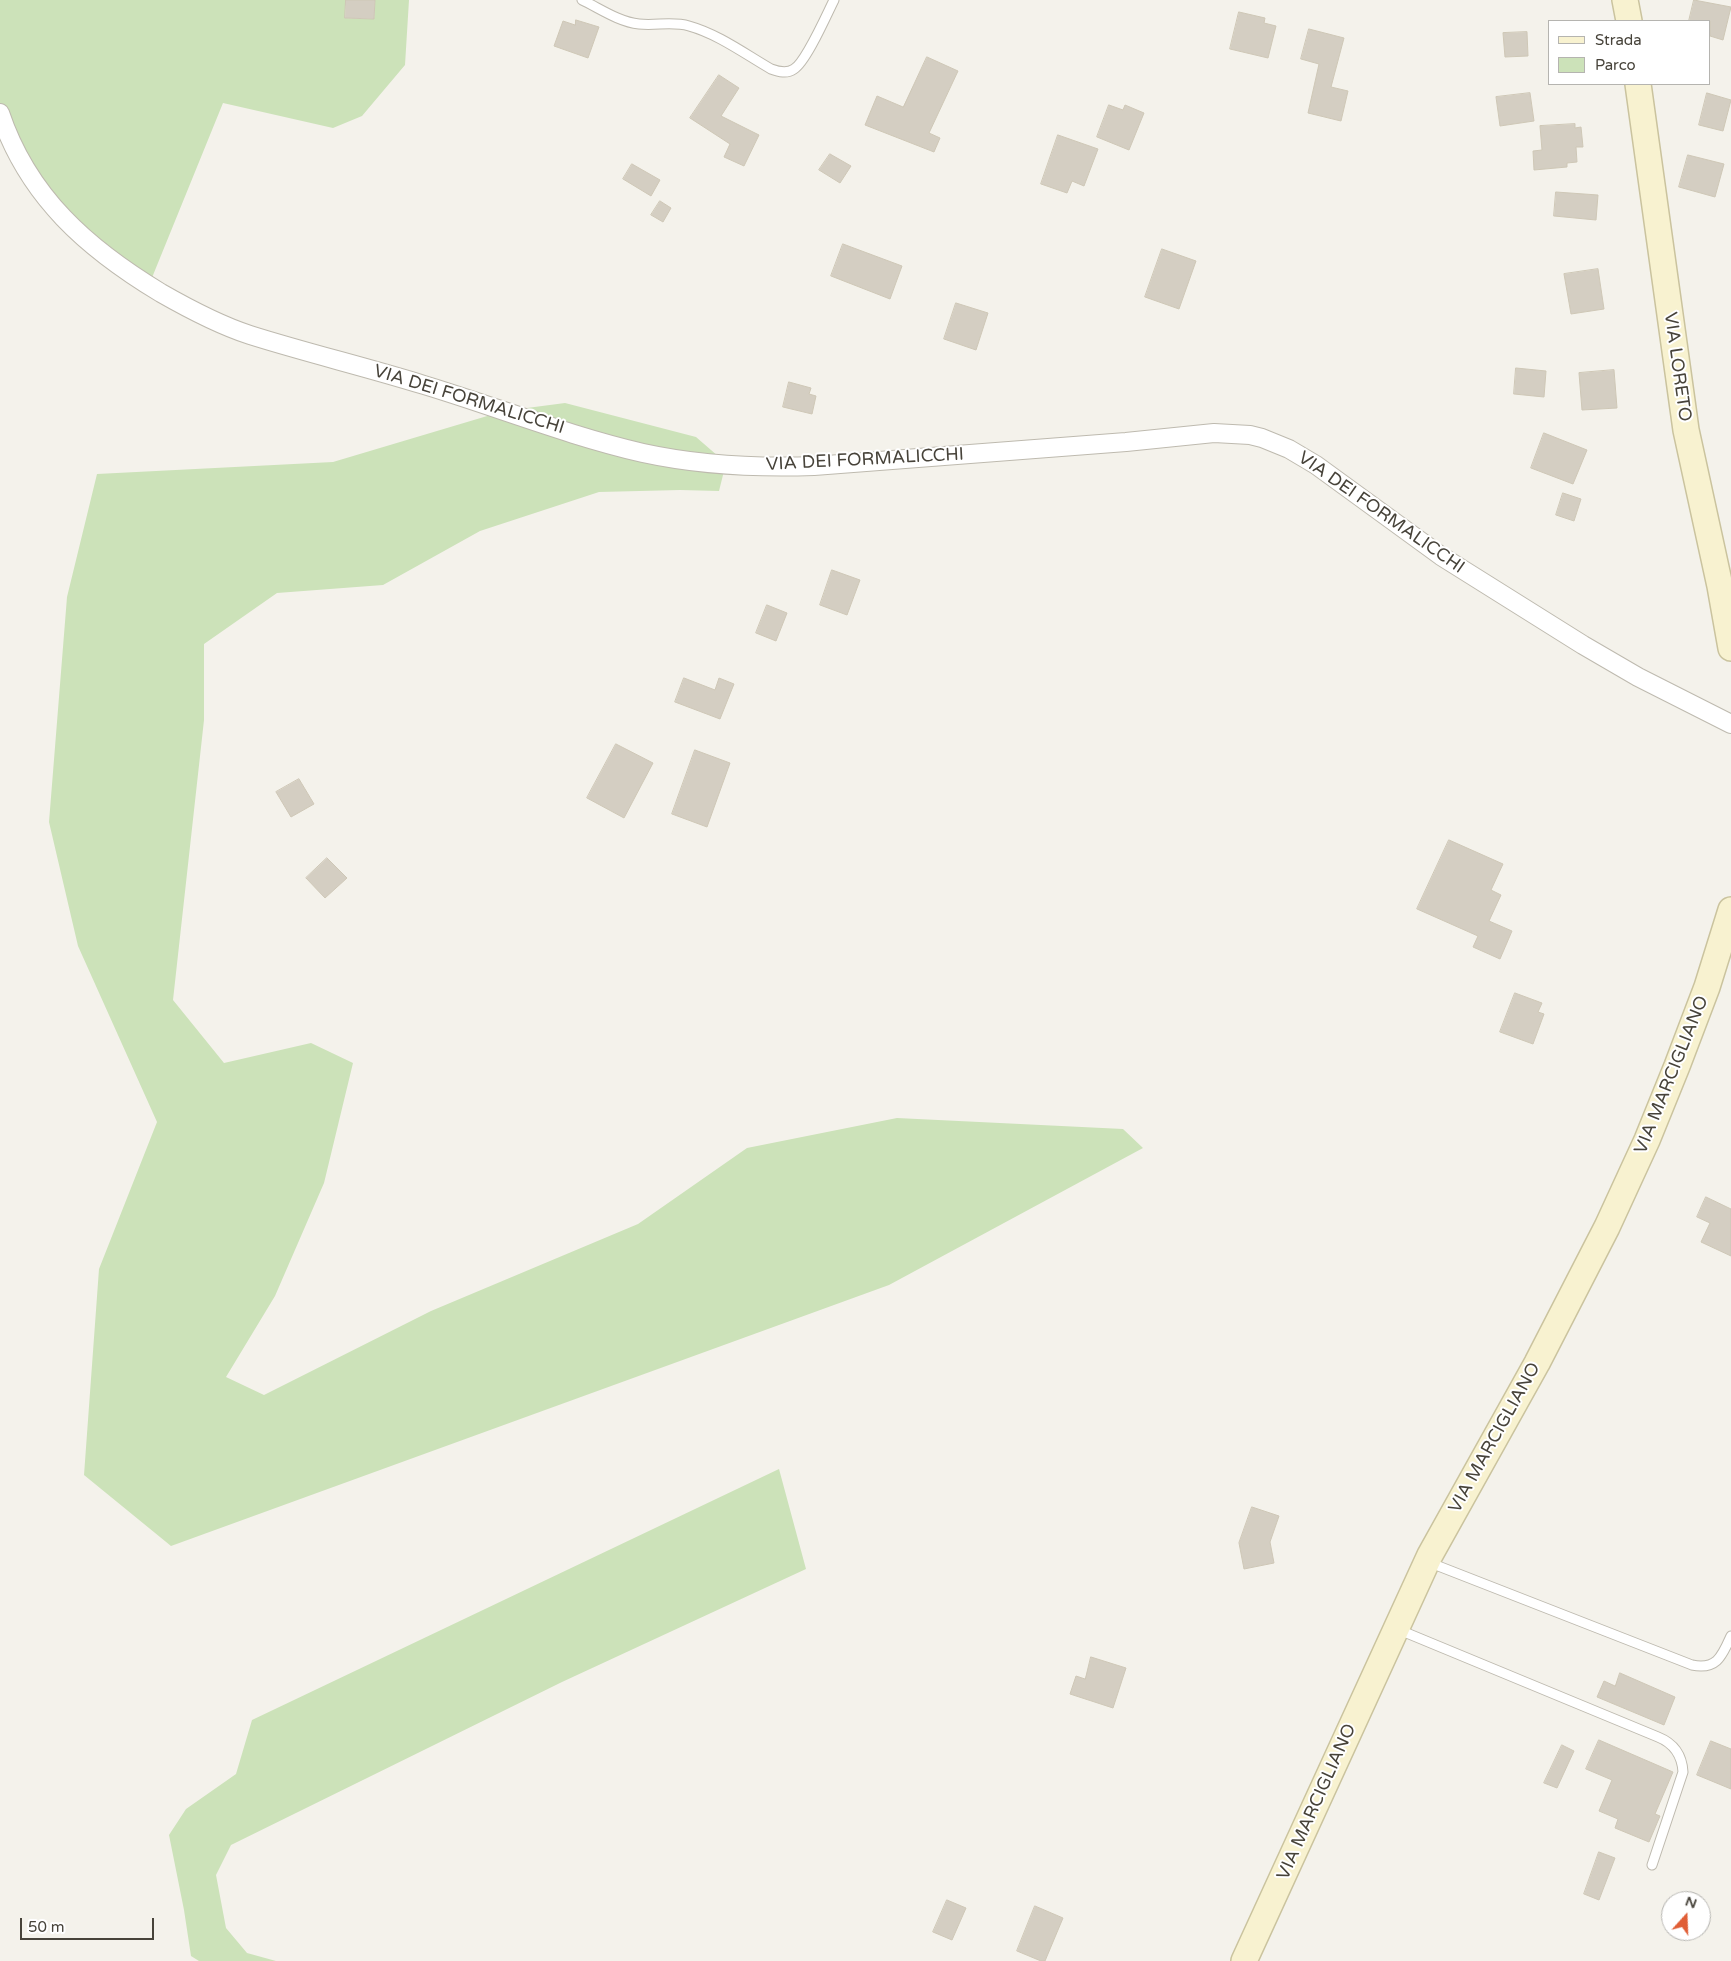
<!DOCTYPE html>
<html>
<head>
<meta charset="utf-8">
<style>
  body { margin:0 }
  #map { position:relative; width:1731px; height:1961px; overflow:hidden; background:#f4f2eb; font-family:"Varela Round",sans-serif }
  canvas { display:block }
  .legend { position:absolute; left:1548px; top:20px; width:162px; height:65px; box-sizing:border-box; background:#fff; border:1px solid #b5b4b0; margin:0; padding:6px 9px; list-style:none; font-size:15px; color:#47433a }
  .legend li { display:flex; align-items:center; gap:10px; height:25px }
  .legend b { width:25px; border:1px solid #b5b4b0 }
  .north { position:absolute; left:1661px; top:1891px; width:50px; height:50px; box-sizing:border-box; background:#fff; border:1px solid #b5b4b0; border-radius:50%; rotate:20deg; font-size:14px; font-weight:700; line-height:20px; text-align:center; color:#47433a }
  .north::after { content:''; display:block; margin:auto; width:18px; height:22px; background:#e05e36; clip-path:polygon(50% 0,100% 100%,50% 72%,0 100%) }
  .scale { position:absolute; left:20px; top:1918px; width:134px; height:22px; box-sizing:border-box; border:2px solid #47433a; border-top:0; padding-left:6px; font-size:15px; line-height:18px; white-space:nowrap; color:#47433a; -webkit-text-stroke:4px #fff; paint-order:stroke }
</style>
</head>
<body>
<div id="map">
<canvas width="1731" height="1961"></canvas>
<ul class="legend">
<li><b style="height:6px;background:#f8f2d0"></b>Strada</li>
<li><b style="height:14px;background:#cce2b9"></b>Parco</li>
</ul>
<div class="north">N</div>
<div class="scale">50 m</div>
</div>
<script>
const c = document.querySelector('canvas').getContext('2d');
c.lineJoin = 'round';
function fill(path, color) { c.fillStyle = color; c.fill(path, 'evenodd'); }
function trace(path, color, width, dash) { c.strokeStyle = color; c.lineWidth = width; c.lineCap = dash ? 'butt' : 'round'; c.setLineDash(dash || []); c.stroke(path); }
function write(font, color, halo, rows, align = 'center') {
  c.font = font + ' "Varela Round",sans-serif'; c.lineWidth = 4; c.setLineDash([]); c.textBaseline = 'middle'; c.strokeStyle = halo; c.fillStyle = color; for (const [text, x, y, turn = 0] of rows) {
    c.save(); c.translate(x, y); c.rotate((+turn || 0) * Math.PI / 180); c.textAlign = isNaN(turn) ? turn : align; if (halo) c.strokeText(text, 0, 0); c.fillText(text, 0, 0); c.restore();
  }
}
const green = new Path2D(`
  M 0,0 L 346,0 L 345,18 L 374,19 L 375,0 L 409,0 L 405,65 L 362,116 L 333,128 L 223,103 L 149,285 L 70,226 L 0,113 Z
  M 565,403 L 696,437 L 726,463 L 719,491 L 680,490 L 599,492 L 480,531 L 383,585 L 277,593 L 204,644 L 204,720 L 173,1000 L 224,1063 L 311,1043 L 353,1063 L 324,1183 L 275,1296 L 226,1377 L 264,1395 L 431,1311 L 638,1224 L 747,1148 L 897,1118 L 1123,1129 L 1143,1148 L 889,1285 L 171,1546 L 84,1475 L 99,1269 L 157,1122 L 78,946 L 49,822 L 67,597 L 97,474 L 333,462 L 504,411 Z
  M 779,1469 L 806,1569 L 562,1682 L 231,1845 L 216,1875 L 226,1928 L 247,1953 L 276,1961 L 199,1961 L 191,1956 L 184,1910 L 169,1835 L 186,1809 L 236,1774 L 252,1720 Z`);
const building = new Path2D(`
  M 346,0 L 375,0 L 374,19 L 345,18 Z
  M 1694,0 L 1731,7 L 1723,40 L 1710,36 L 1710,21 L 1689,21 Z
  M 1239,12 L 1265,18 L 1264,23 L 1276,26 L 1268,58 L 1230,49 Z
  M 576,20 L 599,27 L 588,58 L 554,46 L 563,21 L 575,25 Z
  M 1309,29 L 1344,38 L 1331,87 L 1348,91 L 1341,121 L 1308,113 L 1319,64 L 1301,59 Z
  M 1527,32 L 1528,56 L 1505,57 L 1503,33 Z
  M 927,57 L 958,71 L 929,133 L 940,138 L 934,152 L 865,125 L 877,96 L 903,107 Z
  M 719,75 L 739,88 L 721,116 L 759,135 L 744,166 L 724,157 L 730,144 L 690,118 Z
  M 1530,93 L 1534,121 L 1500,126 L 1496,97 Z
  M 1707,93 L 1731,100 L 1723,131 L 1699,125 Z
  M 1109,105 L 1123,110 L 1125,105 L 1144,113 L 1129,150 L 1097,137 Z
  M 1575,124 L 1575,128 L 1581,127 L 1583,147 L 1576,147 L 1577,162 L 1567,163 L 1567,167 L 1534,170 L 1533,151 L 1542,150 L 1540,126 Z
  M 1058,135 L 1098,149 L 1084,186 L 1072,181 L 1067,193 L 1041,184 Z
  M 830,154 L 851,166 L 840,183 L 819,170 Z
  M 1688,155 L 1724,164 L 1715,197 L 1679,187 Z
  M 632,164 L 660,180 L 651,196 L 623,179 Z
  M 1556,192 L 1598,195 L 1596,220 L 1554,216 Z
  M 660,201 L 671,208 L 663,222 L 651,215 Z
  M 843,244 L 902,266 L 890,299 L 831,276 Z
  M 1162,249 L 1196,261 L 1179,309 L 1145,297 Z
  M 1598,269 L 1604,309 L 1571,314 L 1564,274 Z
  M 956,303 L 988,313 L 976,350 L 944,339 Z
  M 1516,368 L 1546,371 L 1544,397 L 1514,394 Z
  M 1614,370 L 1617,408 L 1582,410 L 1579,373 Z
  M 789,382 L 811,388 L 809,394 L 816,396 L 812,414 L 783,407 Z
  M 1544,433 L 1587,450 L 1573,484 L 1531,468 Z
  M 1563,493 L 1581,499 L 1574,521 L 1556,515 Z
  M 832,570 L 860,580 L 847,615 L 820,605 Z
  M 767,605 L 787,613 L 776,641 L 756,633 Z
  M 684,678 L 715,690 L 719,678 L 734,684 L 720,719 L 675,702 Z
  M 616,744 L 653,763 L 624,818 L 587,798 Z
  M 695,750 L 730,763 L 707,827 L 672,814 Z
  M 299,779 L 314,804 L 291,817 L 276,792 Z
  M 1449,840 L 1503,864 L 1491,890 L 1501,895 L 1489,921 L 1512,931 L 1500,959 L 1473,947 L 1478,936 L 1417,909 Z
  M 327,858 L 347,878 L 325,898 L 306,878 Z
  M 1515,993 L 1542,1003 L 1538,1012 L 1544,1014 L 1533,1044 L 1500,1032 Z
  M 1706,1197 L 1731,1209 L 1731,1256 L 1701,1242 L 1710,1223 L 1697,1217 Z
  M 1252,1507 L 1279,1516 L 1270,1542 L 1274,1563 L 1244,1569 L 1239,1543 Z
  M 1091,1657 L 1126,1668 L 1113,1708 L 1070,1694 L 1076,1676 L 1085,1679 Z
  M 1620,1673 L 1675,1697 L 1664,1725 L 1597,1697 L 1604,1681 L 1615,1686 Z
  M 1599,1740 L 1673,1772 L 1655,1814 L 1660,1816 L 1649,1842 L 1615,1828 L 1618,1819 L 1599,1811 L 1612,1780 L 1586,1769 Z
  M 1711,1741 L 1731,1749 L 1731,1789 L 1697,1775 Z
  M 1562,1745 L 1574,1751 L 1557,1788 L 1544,1783 Z
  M 1599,1852 L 1615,1858 L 1599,1900 L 1584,1894 Z
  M 947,1900 L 966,1908 L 952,1940 L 933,1932 Z
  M 1035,1906 L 1063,1918 L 1045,1961 L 1041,1961 L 1017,1951 Z`);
const lane = new Path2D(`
  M 582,0 C 599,8 619,22 639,24 C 656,26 672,21 689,26 C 718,34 745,54 771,69 C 779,72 787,74 794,69 C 806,62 827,14 834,0
  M 1428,1562 L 1692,1665 C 1717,1670 1722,1656 1731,1636
  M 1397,1629 L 1658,1737 C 1673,1743 1682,1755 1683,1772 L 1652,1865`);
const street = new Path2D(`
  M 0,113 C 28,197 88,249 161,293 C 189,309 219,325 250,335 C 307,353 366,367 424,385 C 497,407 569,436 643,453 C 698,465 758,468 814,466 L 1126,442 L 1214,433 L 1250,435 L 1262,438 L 1289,449 L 1316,465 L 1441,556 L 1583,645 L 1638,677 L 1731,724`);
const secondary = new Path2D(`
  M 1625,0 L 1629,21
  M 1638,84 L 1686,430 L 1720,586 L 1731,648
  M 1244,1961 L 1430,1555 L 1537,1363 L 1607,1227 L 1647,1140 L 1677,1066 L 1707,987 L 1731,910`);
const streetNames = [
  ["VIA LORETO",1677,367,82],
  ["VIA DEI FORMALICCHI",469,400,17],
  ["VIA DEI FORMALICCHI",865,460,-3],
  ["VIA DEI FORMALICCHI",1381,513,35],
  ["VIA MARCIGLIANO",1672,1075,-68],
  ["VIA MARCIGLIANO",1495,1438,-61],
  ["VIA MARCIGLIANO",1317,1802,-66]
];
fill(green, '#cce2b9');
fill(building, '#d4cec2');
trace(building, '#cec7b6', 1);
trace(lane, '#bebaaf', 11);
trace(street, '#bebaaf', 20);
trace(secondary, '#cac39e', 28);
trace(lane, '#fff', 9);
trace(street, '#fff', 18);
trace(secondary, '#f8f2d0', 25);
write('18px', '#47433a', '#fff', streetNames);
</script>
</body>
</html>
